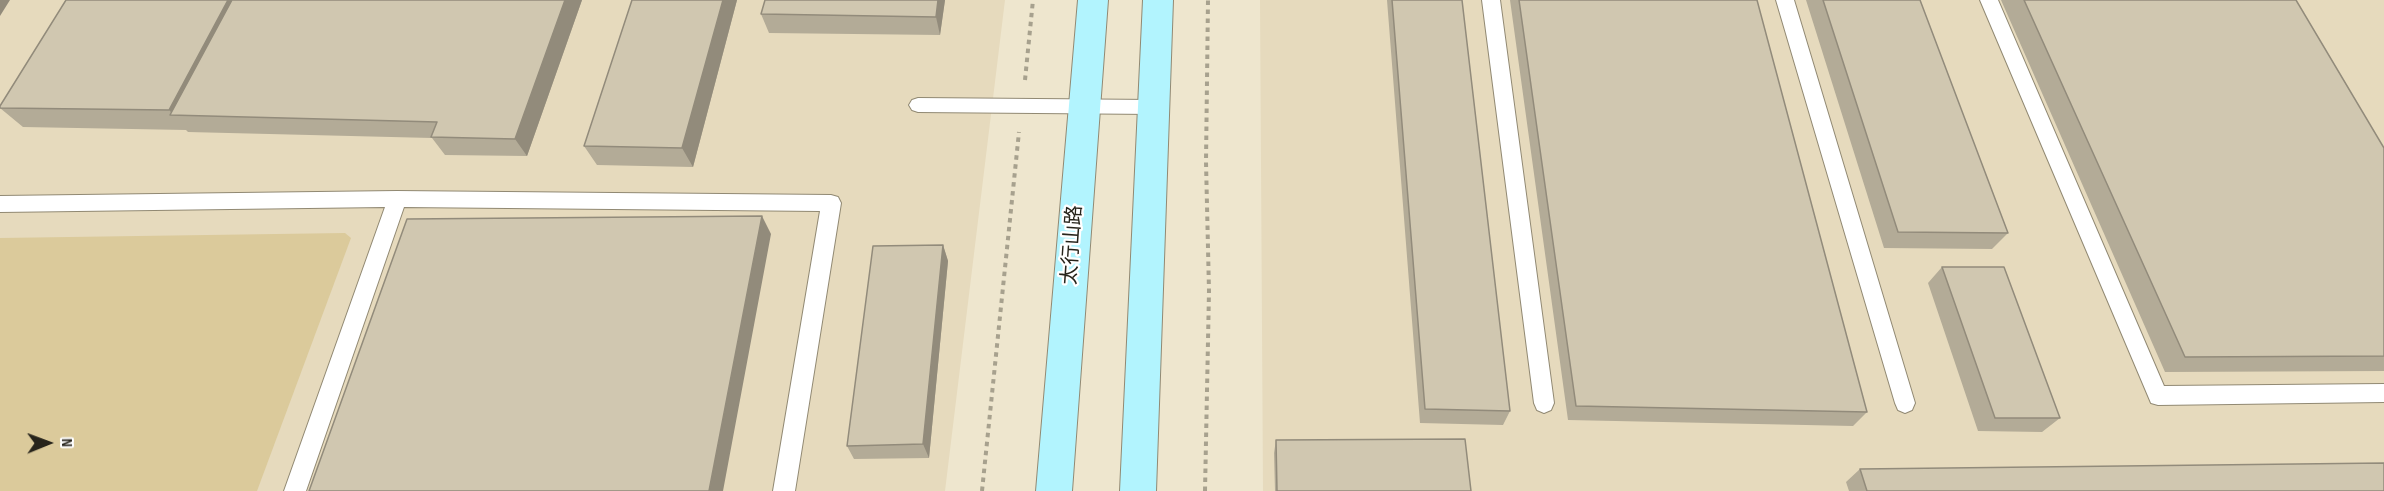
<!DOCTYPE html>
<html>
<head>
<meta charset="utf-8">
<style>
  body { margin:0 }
  #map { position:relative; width:2384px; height:491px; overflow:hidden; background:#eee6ce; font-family:"Sofia Sans Condensed",sans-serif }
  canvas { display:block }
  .north { position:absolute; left:18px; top:413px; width:60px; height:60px; -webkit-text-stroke:4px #fff; paint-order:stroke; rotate:89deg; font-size:16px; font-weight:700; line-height:24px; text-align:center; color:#27241b }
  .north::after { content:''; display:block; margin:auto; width:21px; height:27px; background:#27241b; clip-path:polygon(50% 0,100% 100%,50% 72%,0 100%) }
</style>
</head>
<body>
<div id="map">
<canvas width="2384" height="491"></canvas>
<div class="north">N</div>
</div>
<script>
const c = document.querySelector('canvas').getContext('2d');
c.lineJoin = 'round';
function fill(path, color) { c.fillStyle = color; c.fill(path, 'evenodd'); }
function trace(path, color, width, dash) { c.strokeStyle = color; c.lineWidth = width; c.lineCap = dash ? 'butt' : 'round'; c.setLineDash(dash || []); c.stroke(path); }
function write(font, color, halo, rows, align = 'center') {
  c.font = font + ' "Sofia Sans Condensed","Noto Sans SC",sans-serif'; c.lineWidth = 4.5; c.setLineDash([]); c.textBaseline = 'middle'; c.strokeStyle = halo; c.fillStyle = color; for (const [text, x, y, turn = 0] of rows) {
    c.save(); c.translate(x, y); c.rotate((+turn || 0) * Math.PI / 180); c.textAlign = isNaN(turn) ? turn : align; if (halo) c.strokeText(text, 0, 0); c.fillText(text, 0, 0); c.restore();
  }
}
const built = new Path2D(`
  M 0,0 L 1005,0 L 945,491 L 0,491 Z
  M 1260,0 L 2384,0 L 2384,491 L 1263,491 Z`);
const green = new Path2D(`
  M 345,233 L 351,238 L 257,491 L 0,491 L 0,238 Z`);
const path = new Path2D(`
  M 1025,80 L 1033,0
  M 982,491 L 1019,132
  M 1205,491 L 1209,291 L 1206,162 L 1208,0`);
const lane = new Path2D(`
  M 1482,0 L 1500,0 L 1554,403 L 1551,410 L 1544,413 L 1537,410 L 1534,403 Z
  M 1776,0 L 1794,0 L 1915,403 L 1912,410 L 1905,413 L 1898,410 L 1895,403 Z
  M 1980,0 L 1998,0 L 2164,386 L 2384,384 L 2384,402 L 2158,405 L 2151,403 Z
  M 918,98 L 1154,100 L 1160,102 L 1163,107 L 1160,112 L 1154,114 L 918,112 L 912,110 L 909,105 L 912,100 Z
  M 397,191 L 831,195 L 838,197 L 841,203 L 795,491 L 773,491 L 820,211 L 404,207 L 306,491 L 284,491 L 385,207 L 0,212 L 0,196 Z`);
const secondary = new Path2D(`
  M 1078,0 L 1108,0 L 1072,491 L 1036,491 Z
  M 1143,0 L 1173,0 L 1156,491 L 1120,491 Z`);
const wall = new Path2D(`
  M 66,0 L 582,0 L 527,156 L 445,155 L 432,138 L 188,132 L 186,130 L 23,127 L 0,108 L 0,106 Z
  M 632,0 L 737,0 L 693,167 L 597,165 L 584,146 Z
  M 765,0 L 945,0 L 940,35 L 769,33 L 761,14 Z
  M 1387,0 L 1462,0 L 1510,411 L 1503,425 L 1420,423 Z
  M 1510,0 L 1757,0 L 1867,412 L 1853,426 L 1568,420 Z
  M 1806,0 L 1920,0 L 2008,233 L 1992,249 L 1884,248 Z
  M 2001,0 L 2296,0 L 2384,148 L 2384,371 L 2165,372 Z
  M 943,245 L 948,261 L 929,458 L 854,459 L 847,446 Z
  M 1942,267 L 2060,418 L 2042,432 L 1978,431 L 1928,283 Z
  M 1276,440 L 1471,491 L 1275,491 L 1274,453 Z
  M 1860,469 L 2384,491 L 1849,491 L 1846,482 Z`);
const shadedWall = new Path2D(`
  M 0,0 L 10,0 L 0,16 Z
  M 228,0 L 258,0 L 174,115 L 169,110 Z
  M 565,0 L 582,0 L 527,156 L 515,139 Z
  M 723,0 L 737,0 L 693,167 L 682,148 Z
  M 938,0 L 945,0 L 940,35 L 936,17 Z
  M 762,216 L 771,234 L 723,491 L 709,491 Z
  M 943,245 L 948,261 L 929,458 L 923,444 Z`);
const building = new Path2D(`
  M 66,0 L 228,0 L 169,110 L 0,108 L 0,106 Z
  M 232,0 L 565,0 L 515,139 L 431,137 L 437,122 L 170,115 Z
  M 632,0 L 723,0 L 682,148 L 584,146 Z
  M 765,0 L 938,0 L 936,17 L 761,14 Z
  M 1392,0 L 1462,0 L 1510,411 L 1425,409 Z
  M 1519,0 L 1757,0 L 1867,412 L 1576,406 Z
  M 1823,0 L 1920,0 L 2008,233 L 1898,232 Z
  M 2024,0 L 2296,0 L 2384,148 L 2384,356 L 2185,357 Z
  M 762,216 L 709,491 L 309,491 L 407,219 Z
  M 943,245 L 923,444 L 847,446 L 873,246 Z
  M 1942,267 L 2004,267 L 2060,418 L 1995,418 Z
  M 1465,439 L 1471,491 L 1277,491 L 1276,440 Z
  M 2384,463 L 2384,491 L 1867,491 L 1860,469 Z`);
const streetNames = [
  ["太行山路",1073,245,-86]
];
fill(built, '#e6dabd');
fill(green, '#dbca9b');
trace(lane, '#918973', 2);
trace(secondary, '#918973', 2);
trace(path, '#a7a18e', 4, [4.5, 4.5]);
fill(lane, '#fff');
fill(secondary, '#b2f4fe');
fill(wall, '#b3ab97');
fill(shadedWall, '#928b7b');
fill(building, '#d0c7b0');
trace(building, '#928b7b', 1.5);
write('20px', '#27241b', '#fff', streetNames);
</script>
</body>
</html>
